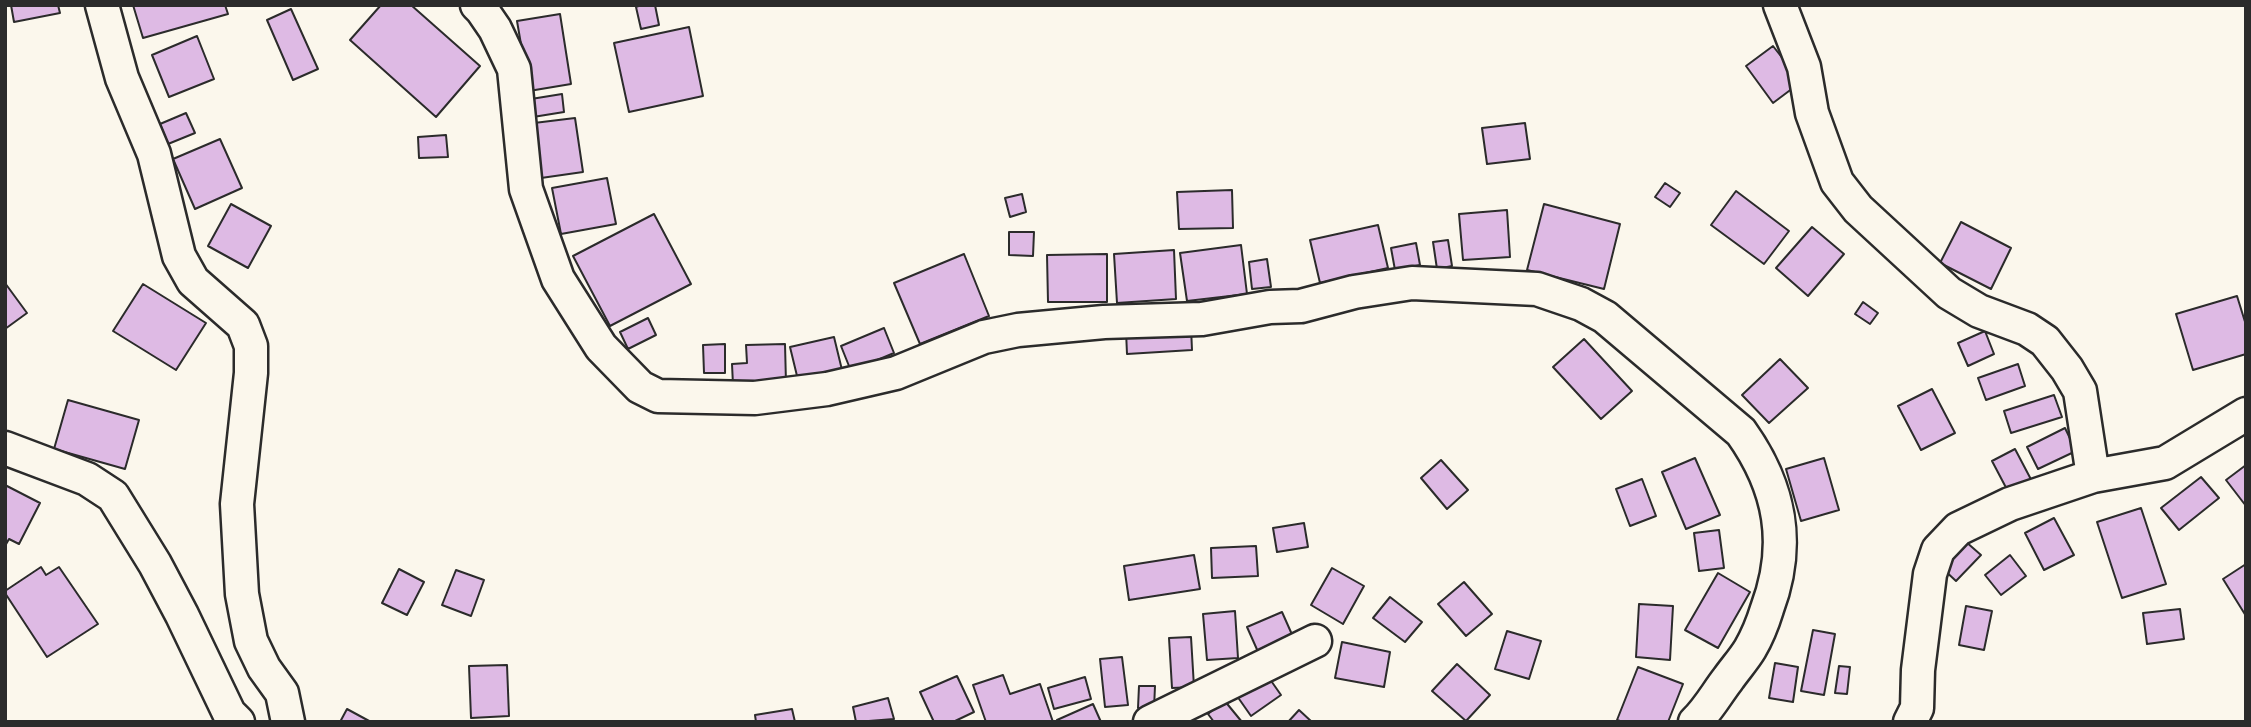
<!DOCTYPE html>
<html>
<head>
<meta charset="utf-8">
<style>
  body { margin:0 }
  #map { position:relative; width:2251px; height:727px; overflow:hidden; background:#fbf7ec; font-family:Caveat,sans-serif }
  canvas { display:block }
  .frame { position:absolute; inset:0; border:7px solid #2b2b2b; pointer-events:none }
</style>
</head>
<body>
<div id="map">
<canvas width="2251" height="727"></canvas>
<div class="frame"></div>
</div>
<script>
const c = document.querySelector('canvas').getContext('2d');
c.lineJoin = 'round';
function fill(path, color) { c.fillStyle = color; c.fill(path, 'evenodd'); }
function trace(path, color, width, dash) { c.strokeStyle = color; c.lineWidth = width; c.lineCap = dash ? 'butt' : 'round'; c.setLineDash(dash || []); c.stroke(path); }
const building = new Path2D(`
  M 11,5 L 58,5 L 60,13 L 14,22 Z
  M 133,5 L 225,5 L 228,14 L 143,38 Z
  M 381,5 L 411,5 L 480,66 L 436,117 L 350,40 Z
  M 641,5 L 655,5 L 659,25 L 641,29 L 636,7 Z
  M 291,9 L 318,69 L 293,80 L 267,20 Z
  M 560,14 L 571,84 L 529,91 L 517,21 Z
  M 689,27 L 703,96 L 629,112 L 614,43 Z
  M 197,36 L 214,79 L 169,97 L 152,55 Z
  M 1773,46 L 1801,82 L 1773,103 L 1746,66 Z
  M 562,94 L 564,112 L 533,117 L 531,99 Z
  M 186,113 L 195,133 L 168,144 L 160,124 Z
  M 575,118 L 583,172 L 541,178 L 534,123 Z
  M 1525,123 L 1530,159 L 1487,164 L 1482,128 Z
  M 446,135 L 448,157 L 419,158 L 418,137 Z
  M 220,139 L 242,188 L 195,209 L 173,159 Z
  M 607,178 L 616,224 L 561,234 L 552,188 Z
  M 1665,183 L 1680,193 L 1670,207 L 1655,197 Z
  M 1232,190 L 1233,228 L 1179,229 L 1177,192 Z
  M 1736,191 L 1789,231 L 1764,264 L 1711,225 Z
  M 1022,194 L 1026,212 L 1010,217 L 1005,198 Z
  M 231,204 L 271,226 L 248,268 L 208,246 Z
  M 1544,204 L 1620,224 L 1604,289 L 1527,270 Z
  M 1507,210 L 1510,257 L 1463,260 L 1459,214 Z
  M 654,214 L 691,284 L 610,326 L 573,256 Z
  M 1961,222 L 2011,248 L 1991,289 L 1940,263 Z
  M 1378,225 L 1388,268 L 1320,283 L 1310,240 Z
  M 1812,227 L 1844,254 L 1808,296 L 1776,268 Z
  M 1009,232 L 1034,232 L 1033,256 L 1009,255 Z
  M 1448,240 L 1452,266 L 1437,269 L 1433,242 Z
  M 1416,243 L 1420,265 L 1395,270 L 1391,248 Z
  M 1241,245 L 1247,294 L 1187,301 L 1180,253 Z
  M 1174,250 L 1176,299 L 1117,303 L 1114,254 Z
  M 964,254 L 989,316 L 920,344 L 894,283 Z
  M 1107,254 L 1107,302 L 1048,302 L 1047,255 Z
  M 1267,259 L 1271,287 L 1252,289 L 1249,262 Z
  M 5,283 L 27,313 L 5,329 Z
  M 143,284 L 206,323 L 176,370 L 113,331 Z
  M 2237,296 L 2246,325 L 2246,354 L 2193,370 L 2176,314 Z
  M 1863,302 L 1878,313 L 1870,324 L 1855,314 Z
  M 648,318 L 656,335 L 628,349 L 620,332 Z
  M 1191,327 L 1192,350 L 1127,354 L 1126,331 Z
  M 884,328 L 894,353 L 851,371 L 841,346 Z
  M 1985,331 L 1994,354 L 1968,366 L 1958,343 Z
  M 834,337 L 842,370 L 798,380 L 790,347 Z
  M 1584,339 L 1632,391 L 1601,419 L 1553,367 Z
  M 725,344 L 725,373 L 704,373 L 703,345 Z
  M 785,344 L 786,383 L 733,385 L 732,364 L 747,363 L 746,345 Z
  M 1780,359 L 1808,388 L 1769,423 L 1742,395 Z
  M 2018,364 L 2025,386 L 1986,400 L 1978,378 Z
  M 1932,389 L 1955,433 L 1921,450 L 1898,406 Z
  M 2054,395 L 2062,417 L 2011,433 L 2004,411 Z
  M 68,400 L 139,420 L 125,469 L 54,449 Z
  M 2065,428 L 2076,451 L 2038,469 L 2027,447 Z
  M 2015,449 L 2035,487 L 2012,499 L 1992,461 Z
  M 1695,458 L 1720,515 L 1686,529 L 1662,472 Z
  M 1824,458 L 1839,510 L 1801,521 L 1786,469 Z
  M 1441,460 L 1468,490 L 1447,509 L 1421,478 Z
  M 2246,465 L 2246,506 L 2226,480 Z
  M 2201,477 L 2219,498 L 2179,530 L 2161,508 Z
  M 1642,479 L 1656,516 L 1630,526 L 1616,489 Z
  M 5,485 L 40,503 L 19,544 L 9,539 L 5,546 Z
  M 2141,508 L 2166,584 L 2122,598 L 2097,522 Z
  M 2054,518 L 2074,555 L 2044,570 L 2025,533 Z
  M 1304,523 L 1308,547 L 1277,552 L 1273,528 Z
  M 1719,530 L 1724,568 L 1699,571 L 1694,533 Z
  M 1965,541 L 1981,555 L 1956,581 L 1941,567 Z
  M 1256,546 L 1258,576 L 1212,578 L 1211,548 Z
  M 1194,555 L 1200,589 L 1129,600 L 1124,566 Z
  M 2010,555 L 2026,576 L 2001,595 L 1985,575 Z
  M 2246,564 L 2246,616 L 2223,579 Z
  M 41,567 L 46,575 L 59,567 L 98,624 L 47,657 L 5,593 L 5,591 Z
  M 1332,568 L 1364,586 L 1343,624 L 1311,605 Z
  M 399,569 L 424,582 L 407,615 L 382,603 Z
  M 456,570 L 484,580 L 471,616 L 442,605 Z
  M 1718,573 L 1750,592 L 1718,648 L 1685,630 Z
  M 1464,582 L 1492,614 L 1466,636 L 1438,604 Z
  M 1390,597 L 1422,622 L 1405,642 L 1373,618 Z
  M 1639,604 L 1673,606 L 1670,660 L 1636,657 Z
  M 1966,606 L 1992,611 L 1984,650 L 1959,645 Z
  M 2180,609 L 2184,639 L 2147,644 L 2143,613 Z
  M 1235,611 L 1238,658 L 1207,660 L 1203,614 Z
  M 1282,612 L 1294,639 L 1259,654 L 1247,627 Z
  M 1813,630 L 1835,634 L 1824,695 L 1801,691 Z
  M 1507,631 L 1541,641 L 1529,679 L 1495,669 Z
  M 1191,637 L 1194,687 L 1172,688 L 1169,638 Z
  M 1342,642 L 1390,652 L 1384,687 L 1335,678 Z
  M 1122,657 L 1128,705 L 1105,707 L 1100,659 Z
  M 1775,663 L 1798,667 L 1793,702 L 1769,698 Z
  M 1457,664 L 1490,695 L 1466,721 L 1432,691 Z
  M 507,665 L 509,716 L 471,718 L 469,666 Z
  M 1839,666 L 1850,667 L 1847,694 L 1835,693 Z
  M 1638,667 L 1683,684 L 1668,722 L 1623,722 L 1617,720 Z
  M 1003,675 L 1010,694 L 1040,684 L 1053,722 L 986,722 L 973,685 Z
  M 1267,675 L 1281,695 L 1251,716 L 1237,696 Z
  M 957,676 L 974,712 L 953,722 L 934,722 L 920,692 Z
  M 1085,677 L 1091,699 L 1054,709 L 1048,688 Z
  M 1139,686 L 1155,686 L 1154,709 L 1138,708 Z
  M 888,698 L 894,719 L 856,722 L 853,707 Z
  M 1224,700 L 1242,722 L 1214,722 L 1208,714 Z
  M 1093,704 L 1101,722 L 1057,722 L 1057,720 Z
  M 347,709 L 371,722 L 340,722 Z
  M 792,709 L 795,722 L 756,722 L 755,715 Z
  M 1299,710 L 1312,722 L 1288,722 Z`);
const minor = new Path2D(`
  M 102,5 L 122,78 L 154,154 L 179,256 L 193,281 L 243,325 L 251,346 L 251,373 L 237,504 L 242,594 L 251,641 L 264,668 L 282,693 L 288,722
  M 477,5 L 482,10 L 495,29 L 514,69 L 526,189 L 558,279 L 601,347 L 640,387 L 658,396 L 755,398 L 827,389 L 896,373 L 984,337 L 1018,330 L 1104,322 L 1202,319 L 1270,307 L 1301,306 L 1354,292 L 1412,283 L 1537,289 L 1581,304 L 1605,317 L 1741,432 C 1781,488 1791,545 1767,609 C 1763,622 1757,637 1750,649 C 1744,659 1735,669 1728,679 C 1717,693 1708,710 1695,722
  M 1780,5 L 1804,67 L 1812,113 L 1837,182 L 1858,209 L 1949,293 L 1979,311 L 2027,329 L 2045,341 L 2067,369 L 2080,391 L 2093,476
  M 5,448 L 87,479 L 113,496 L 155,564 L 182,615 L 229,713 L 238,722
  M 1150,722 L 1315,641
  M 1910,722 L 1917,708 L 1918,670 L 1930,574 L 1938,550 L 1958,529 L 2010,504 L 2093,476 L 2165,463 L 2246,414`);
fill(building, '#debae4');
trace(building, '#2b2b2b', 2);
trace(minor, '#2b2b2b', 37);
trace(minor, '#fbf7ec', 32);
</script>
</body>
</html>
